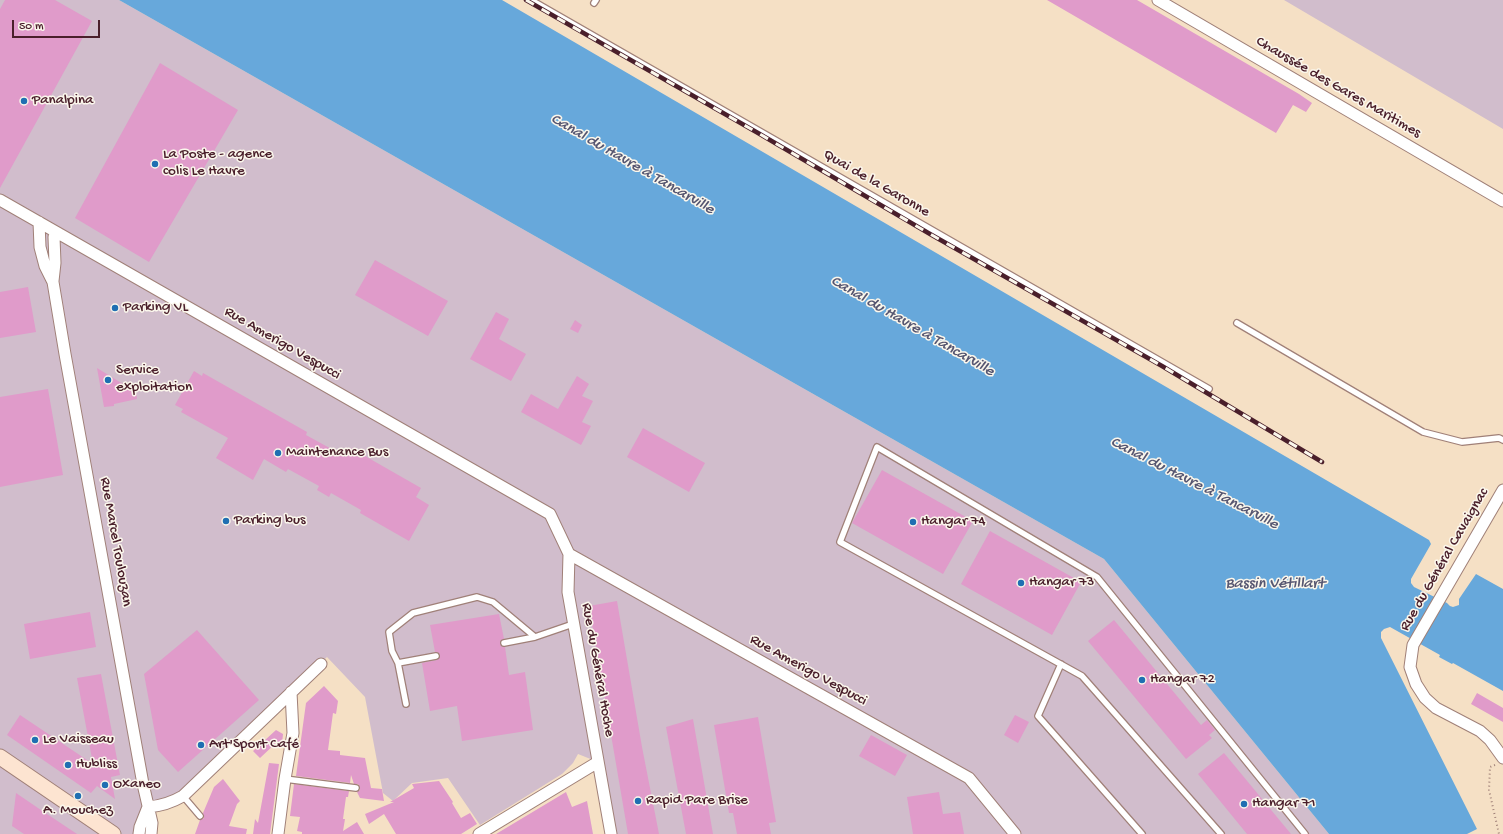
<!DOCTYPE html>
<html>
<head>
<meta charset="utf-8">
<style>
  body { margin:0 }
  #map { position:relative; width:1503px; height:834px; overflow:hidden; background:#f5e0c5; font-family:"Gochi Hand",sans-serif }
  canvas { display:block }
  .scale { position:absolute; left:12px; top:20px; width:88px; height:18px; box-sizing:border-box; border:2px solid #4a1f2b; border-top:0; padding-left:5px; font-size:12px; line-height:14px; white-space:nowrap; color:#4a1f2b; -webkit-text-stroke:3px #fbf7ec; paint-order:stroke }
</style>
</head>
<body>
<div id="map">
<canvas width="1503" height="834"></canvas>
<div class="scale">50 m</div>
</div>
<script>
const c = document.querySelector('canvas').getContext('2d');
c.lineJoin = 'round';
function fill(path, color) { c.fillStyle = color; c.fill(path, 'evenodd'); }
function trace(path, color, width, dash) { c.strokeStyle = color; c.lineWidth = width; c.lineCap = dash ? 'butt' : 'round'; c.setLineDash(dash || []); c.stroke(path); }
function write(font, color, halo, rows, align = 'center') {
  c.font = font + ' "Gochi Hand",sans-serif'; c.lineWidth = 3; c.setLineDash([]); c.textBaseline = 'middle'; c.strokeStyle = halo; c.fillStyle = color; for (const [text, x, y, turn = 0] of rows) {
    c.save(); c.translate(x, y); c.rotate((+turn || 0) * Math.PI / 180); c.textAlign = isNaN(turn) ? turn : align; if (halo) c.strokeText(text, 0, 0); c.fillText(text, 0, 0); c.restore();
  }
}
const industrial = new Path2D(`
  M 0,0 L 119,0 L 1104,559 L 1329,834 L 611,834 L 598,762 L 578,754 L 573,763 L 562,774 L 480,825 L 448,778 L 412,783 L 393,801 L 383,793 L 365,697 L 327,657 L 183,796 L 148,807 L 151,834 L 0,834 Z
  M 1284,0 L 1503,0 L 1503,129 Z`);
const water = new Path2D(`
  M 119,0 L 502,0 L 1429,540 L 1431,544 L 1411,579 L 1411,583 L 1414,587 L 1447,603 L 1450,606 L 1453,607 L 1459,605 L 1459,599 L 1476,574 L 1503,589 L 1503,691 L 1453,663 L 1452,664 L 1439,657 L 1440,655 L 1390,627 L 1384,629 L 1381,632 L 1381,638 L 1477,829 L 1467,834 L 1329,834 L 1104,559 Z`);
const building = new Path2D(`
  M 5,0 L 55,0 L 92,21 L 0,188 L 0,9 Z
  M 1047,0 L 1137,0 L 1299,94 L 1312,103 L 1306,112 L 1293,105 L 1276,133 Z
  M 160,63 L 238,110 L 149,262 L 75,218 Z
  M 375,260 L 448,301 L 428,336 L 355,295 Z
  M 28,287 L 36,332 L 0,338 L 0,292 Z
  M 496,312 L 509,319 L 499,339 L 526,354 L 511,381 L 470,359 Z
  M 575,320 L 582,325 L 578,333 L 570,329 Z
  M 97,368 L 136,392 L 137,399 L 114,404 L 114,406 L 104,407 Z
  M 194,371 L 202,376 L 203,373 L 307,432 L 306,435 L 346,457 L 351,448 L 421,488 L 416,497 L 429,505 L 409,541 L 360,513 L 361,510 L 331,493 L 329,497 L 317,490 L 319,486 L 288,469 L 286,472 L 264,459 L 253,480 L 216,458 L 228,438 L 181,412 L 183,409 L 175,405 Z
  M 577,376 L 589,384 L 582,396 L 593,401 L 582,422 L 591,426 L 581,445 L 521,412 L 531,394 L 558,409 Z
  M 48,389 L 63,475 L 0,487 L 0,397 Z
  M 643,428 L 705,463 L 689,492 L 627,457 Z
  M 882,470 L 973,521 L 943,574 L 852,523 Z
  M 990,531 L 1081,582 L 1052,635 L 961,584 Z
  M 617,601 L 642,747 L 659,834 L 628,834 L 589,606 Z
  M 90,612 L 96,647 L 30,659 L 24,624 Z
  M 499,614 L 504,639 L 500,641 L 500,644 L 502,647 L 505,647 L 509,675 L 525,672 L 533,730 L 462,741 L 457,706 L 430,711 L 422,663 L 437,660 L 440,656 L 439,653 L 435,652 L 430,625 Z
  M 1114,620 L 1201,725 L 1207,720 L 1215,730 L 1209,735 L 1212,738 L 1186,759 L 1088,641 Z
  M 197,630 L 259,700 L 178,772 L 158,750 L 144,674 Z
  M 101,674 L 120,775 L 111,777 L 115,799 L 97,786 L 91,793 L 7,735 L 20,715 L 93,764 L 77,678 Z
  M 324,686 L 338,701 L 336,714 L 333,713 L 328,750 L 340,751 L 340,755 L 365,758 L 371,788 L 382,789 L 384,801 L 360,798 L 357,792 L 360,790 L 360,787 L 358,784 L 354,784 L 351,775 L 350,783 L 296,776 L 306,703 Z
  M 1477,693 L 1503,708 L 1503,722 L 1471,704 Z
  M 1015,715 L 1029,722 L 1018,743 L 1004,735 Z
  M 758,717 L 776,822 L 769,823 L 771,834 L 737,834 L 733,813 L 729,813 L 714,725 Z
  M 693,719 L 713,834 L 686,834 L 666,727 Z
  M 276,730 L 283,734 L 282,744 L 276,743 L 260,758 L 253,751 Z
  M 871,735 L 907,755 L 895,776 L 859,756 Z
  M 1224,753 L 1291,834 L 1247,834 L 1198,774 Z
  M 269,763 L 279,764 L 270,834 L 253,834 L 255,819 L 258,823 Z
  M 223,779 L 240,801 L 237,804 L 229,826 L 247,829 L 246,834 L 195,834 L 200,820 L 204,818 L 203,813 L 214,787 Z
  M 439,781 L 453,802 L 452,803 L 461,818 L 470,813 L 477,824 L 461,834 L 396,834 L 384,814 L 369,824 L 365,814 L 394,802 L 390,802 L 414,788 L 412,784 Z
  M 294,784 L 349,791 L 348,797 L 346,797 L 343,819 L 345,819 L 343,831 L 357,822 L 364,834 L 302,834 L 302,832 L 297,831 L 300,817 L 290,816 Z
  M 566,792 L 572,807 L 587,801 L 593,834 L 496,834 Z
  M 939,792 L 943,814 L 960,812 L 964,834 L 913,834 L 907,797 Z
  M 16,793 L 38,808 L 77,834 L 24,834 L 12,826 Z`);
const path = new Path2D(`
  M 1495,765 L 1490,767 L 1489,790 L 1499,834`);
const service = new Path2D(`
  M 531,0 L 1209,389
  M 594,3 L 596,0
  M 1237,323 L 1423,432 L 1462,442 L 1499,438 L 1503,440
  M 504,643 L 535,637
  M 398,663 L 436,656
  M 1061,664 L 1038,716 L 1142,834
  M 406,704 L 398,663 L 392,651 L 389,632 L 413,613 L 477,597 L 493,602 L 535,637 L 573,624
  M 285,779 L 356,788
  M 183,796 L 200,816
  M 1221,834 L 1082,676 L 840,542 L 877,447 L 1097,577 L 1305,834`);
const minor = new Path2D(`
  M 1158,0 L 1503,201
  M 0,200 L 550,514 L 569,554 L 568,592 L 611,834
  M 39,222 L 40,247 L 45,266 L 53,282 L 65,354 L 143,784 L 152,823 L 151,834
  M 53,281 L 55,263 L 54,237 L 58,233
  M 1503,490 L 1413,645 L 1410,667 L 1416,684 L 1425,698 L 1436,708 L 1480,731 L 1490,740 L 1503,758
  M 569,554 L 969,778 L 1015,834
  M 148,807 C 162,806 171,803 183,796 L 321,664
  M 139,834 L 140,827 L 148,807
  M 278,834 L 285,779 L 293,733 L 291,692
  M 479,834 L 598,762`);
const secondary = new Path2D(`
  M 0,757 L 113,834`);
const rail = new Path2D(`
  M 526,0 L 758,133 L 930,234 L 1162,366 L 1322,462`);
const markers = [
  [24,101,4,"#1f6fb2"],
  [155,164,4,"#1f6fb2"],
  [115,308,4,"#1f6fb2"],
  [108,380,4,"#1f6fb2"],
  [278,453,4,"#1f6fb2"],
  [226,521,4,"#1f6fb2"],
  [913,522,4,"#1f6fb2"],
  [1021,583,4,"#1f6fb2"],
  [1142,680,4,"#1f6fb2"],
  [35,740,4,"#1f6fb2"],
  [201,745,4,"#1f6fb2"],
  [68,765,4,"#1f6fb2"],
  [105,785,4,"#1f6fb2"],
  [78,796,4,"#1f6fb2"],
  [638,801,4,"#1f6fb2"],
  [1244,804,4,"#1f6fb2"]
];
const streetNames = [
  ["Chaussée des Gares Maritimes",1338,88,30],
  ["Quai de la Garonne",876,184,30],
  ["Rue Amerigo Vespucci",282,344,30],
  ["Rue Marcel Toulouzan",115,542,80],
  ["Rue du Général Cavaignac",1445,560,-60],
  ["Rue du Général Hoche",597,670,80],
  ["Rue Amerigo Vespucci",808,671,29]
];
const poiNames = [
  ["Panalpina",32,101],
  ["La Poste - agence",163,155],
  ["colis Le Havre",163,172],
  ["Parking VL",123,308],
  ["Service",116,371],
  ["exploitation",116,388],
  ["Maintenance Bus",286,453],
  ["Parking bus",234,521],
  ["Hangar 74",921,522],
  ["Hangar 73",1029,583],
  ["Hangar 72",1150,680],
  ["Le Vaisseau",43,740],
  ["Art'Sport Café",209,745],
  ["Hubliss",76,765],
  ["Oxaneo",113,785],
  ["Rapid Pare Brise",646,801],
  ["Hangar 71",1252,804],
  ["A. Mouchez",78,811,"center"]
];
const waterNames = [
  ["Canal du Havre à Tancarville",632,165,30],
  ["Canal du Havre à Tancarville",912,327,30],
  ["Canal du Havre à Tancarville",1194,484,27],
  ["Bassin Vétillart",1275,585]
];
fill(industrial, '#d1bdcc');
fill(water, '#67a8db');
fill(building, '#e09bca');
trace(service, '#a08078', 8);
trace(minor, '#a08078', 13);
trace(secondary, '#a08078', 17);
trace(path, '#a08078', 2, [1, 3]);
trace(service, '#fff', 5.5);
trace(minor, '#fff', 11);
trace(secondary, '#fde4d1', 15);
trace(rail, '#4a1f2b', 4.5);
trace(rail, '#fbf7ec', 3, [9]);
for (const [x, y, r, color] of markers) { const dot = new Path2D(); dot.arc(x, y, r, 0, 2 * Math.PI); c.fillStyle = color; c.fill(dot); trace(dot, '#fbf7ec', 1.5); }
write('15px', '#4a1f2b', '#fbf7ec', streetNames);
write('15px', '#4a1f2b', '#fbf7ec', poiNames, 'left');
write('italic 16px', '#565671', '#fbf7ec', waterNames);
</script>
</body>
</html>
